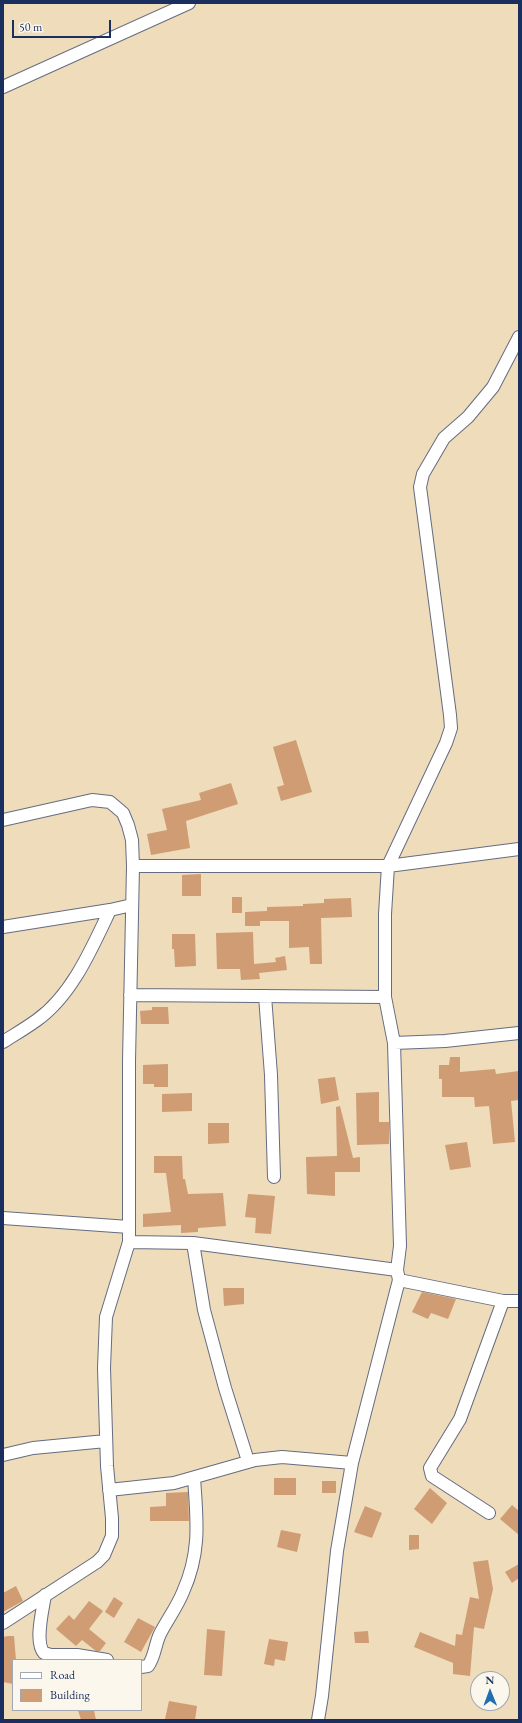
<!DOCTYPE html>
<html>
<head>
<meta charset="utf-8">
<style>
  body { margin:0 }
  #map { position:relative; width:522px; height:1723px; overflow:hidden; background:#efdcbb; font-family:"EB Garamond",serif }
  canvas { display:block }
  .frame { position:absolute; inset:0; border:4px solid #1b2f5e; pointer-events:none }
  .legend { position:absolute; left:12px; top:1659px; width:130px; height:52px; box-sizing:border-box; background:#fbf7ec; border:1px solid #a1a7b3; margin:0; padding:5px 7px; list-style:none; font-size:12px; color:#1b2f5e }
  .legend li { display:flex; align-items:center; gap:8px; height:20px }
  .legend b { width:20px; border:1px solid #a1a7b3 }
  .north { position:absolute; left:470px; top:1671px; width:40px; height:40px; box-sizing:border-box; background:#fbf7ec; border:1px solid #a1a7b3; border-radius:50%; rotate:359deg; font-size:11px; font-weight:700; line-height:16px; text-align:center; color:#1b2f5e }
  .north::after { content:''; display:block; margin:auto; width:14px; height:18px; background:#1f6fb2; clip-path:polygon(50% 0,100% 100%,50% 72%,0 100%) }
  .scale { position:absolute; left:12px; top:20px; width:99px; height:18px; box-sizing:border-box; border:2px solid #1b2f5e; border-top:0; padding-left:5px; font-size:12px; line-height:14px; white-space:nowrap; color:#1b2f5e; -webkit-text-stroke:3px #fbf7ec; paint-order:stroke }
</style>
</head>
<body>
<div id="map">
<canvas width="522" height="1723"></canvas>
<div class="frame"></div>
<ul class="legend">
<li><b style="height:5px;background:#fff"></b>Road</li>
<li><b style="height:11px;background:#cf9c74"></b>Building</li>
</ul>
<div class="north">N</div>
<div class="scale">50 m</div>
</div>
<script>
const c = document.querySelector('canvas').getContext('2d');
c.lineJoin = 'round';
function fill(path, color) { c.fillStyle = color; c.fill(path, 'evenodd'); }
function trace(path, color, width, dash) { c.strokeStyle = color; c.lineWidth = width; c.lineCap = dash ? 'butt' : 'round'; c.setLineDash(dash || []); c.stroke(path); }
const building = new Path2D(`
  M 296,740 L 312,792 L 281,801 L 277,787 L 284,785 L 273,747 Z
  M 231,783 L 238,804 L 186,821 L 190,848 L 151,855 L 147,834 L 167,830 L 162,809 L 201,800 L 199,793 Z
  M 201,874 L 201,896 L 182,896 L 182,875 Z
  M 232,897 L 242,897 L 242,913 L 232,913 Z
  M 351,898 L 352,917 L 321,918 L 322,964 L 310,964 L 309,947 L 289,948 L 289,921 L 260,921 L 260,926 L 245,926 L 245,912 L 267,911 L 267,907 L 303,906 L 303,904 L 324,903 L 324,899 Z
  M 253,932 L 254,964 L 276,962 L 275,958 L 285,956 L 287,970 L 259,973 L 260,979 L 241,980 L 240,969 L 217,969 L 216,933 Z
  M 172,934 L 195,934 L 196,966 L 175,967 L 174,949 L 172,949 Z
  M 152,1007 L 168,1007 L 169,1024 L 141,1024 L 140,1011 L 152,1010 Z
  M 450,1057 L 460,1057 L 460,1072 L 495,1069 L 496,1074 L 519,1071 L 519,1100 L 511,1101 L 515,1142 L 493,1144 L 489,1106 L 475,1107 L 474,1097 L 442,1097 L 442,1079 L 439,1079 L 439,1065 L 449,1065 Z
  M 168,1064 L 168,1087 L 154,1087 L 154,1084 L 143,1084 L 143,1065 Z
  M 335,1077 L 339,1100 L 321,1104 L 318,1079 Z
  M 379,1092 L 379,1122 L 389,1122 L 389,1144 L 357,1145 L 356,1093 Z
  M 192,1093 L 192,1111 L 162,1112 L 162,1094 Z
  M 340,1106 L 353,1158 L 360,1157 L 360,1172 L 335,1172 L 335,1196 L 307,1194 L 306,1157 L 337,1156 L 336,1107 Z
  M 208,1123 L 229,1123 L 229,1143 L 208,1144 Z
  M 467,1142 L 471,1167 L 450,1170 L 445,1145 Z
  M 154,1156 L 182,1156 L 183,1179 L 185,1179 L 188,1194 L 223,1193 L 226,1226 L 198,1228 L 198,1232 L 181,1233 L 181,1225 L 143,1227 L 143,1214 L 171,1212 L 166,1173 L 154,1173 Z
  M 248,1194 L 275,1196 L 271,1234 L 255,1233 L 256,1218 L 245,1217 Z
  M 223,1288 L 244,1288 L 244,1304 L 224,1306 Z
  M 422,1292 L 456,1299 L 448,1319 L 431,1313 L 428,1319 L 412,1312 Z
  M 274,1478 L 296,1478 L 296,1495 L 274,1495 Z
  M 322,1481 L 336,1481 L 336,1493 L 322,1493 Z
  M 430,1488 L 447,1503 L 432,1524 L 414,1509 Z
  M 188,1492 L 189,1521 L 150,1521 L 150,1507 L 166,1506 L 166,1493 Z
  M 512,1505 L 519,1511 L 519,1535 L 500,1519 Z
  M 365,1506 L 382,1513 L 372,1538 L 354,1532 Z
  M 281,1530 L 301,1534 L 297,1552 L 277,1547 Z
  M 409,1535 L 419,1535 L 419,1549 L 409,1550 Z
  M 488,1560 L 493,1589 L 484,1629 L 474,1627 L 470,1676 L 453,1674 L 453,1663 L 414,1647 L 420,1632 L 455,1646 L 456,1634 L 462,1635 L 470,1597 L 479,1599 L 473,1562 Z
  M 519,1564 L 519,1578 L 512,1583 L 505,1572 Z
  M 16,1586 L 23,1601 L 3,1612 L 3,1593 Z
  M 114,1597 L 123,1603 L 114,1618 L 105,1612 Z
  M 89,1601 L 103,1611 L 89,1629 L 106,1643 L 100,1651 L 96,1651 L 82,1640 L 76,1646 L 56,1629 L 69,1615 L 74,1620 Z
  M 138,1618 L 155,1627 L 141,1652 L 124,1642 Z
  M 207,1629 L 225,1631 L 222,1676 L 204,1675 Z
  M 368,1631 L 369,1643 L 355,1643 L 354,1632 Z
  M 8,1636 L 14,1636 L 16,1660 L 13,1660 L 13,1684 L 3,1682 L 4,1654 L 3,1637 Z
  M 269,1639 L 288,1642 L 285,1661 L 275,1659 L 274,1666 L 264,1664 Z
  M 169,1701 L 197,1706 L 195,1720 L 165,1719 Z
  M 78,1710 L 94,1710 L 96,1720 L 81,1720 Z`);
const street = new Path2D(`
  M 3,87 L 189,3
  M 3,820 L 92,800 L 110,802 L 123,813 L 128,825 L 132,840 L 133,866 L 129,1061 L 129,1242 L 106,1317 L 104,1368 L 107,1466 L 112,1518 L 112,1536 L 104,1555 L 97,1562 L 3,1623
  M 133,866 L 388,866 L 519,849
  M 3,927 L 110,910 L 132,905
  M 130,995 L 385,997
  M 265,996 L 271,1075 L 274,1177
  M 3,1042 C 14,1035 26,1028 37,1020 C 72,995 92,948 110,910
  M 394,1043 L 445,1041 L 519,1033
  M 3,1218 L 129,1227
  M 129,1242 L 193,1243 L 397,1270
  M 193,1243 L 204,1310 L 225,1388 L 248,1461
  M 399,1280 L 503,1301 L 519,1301
  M 3,1455 L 33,1448 L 106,1441
  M 109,1490 L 174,1483 L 255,1460 L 282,1457 L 352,1463
  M 489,1513 L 432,1476 L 430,1468 L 460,1419 L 503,1301
  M 45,1595 C 43,1609 34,1642 44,1653 L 51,1655 L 77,1655 L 107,1660
  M 141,1667 L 148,1666 C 155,1657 155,1644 160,1634 C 167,1620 177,1607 183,1592 C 201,1552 197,1520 194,1478
  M 318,1720 L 322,1696 L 337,1551 L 352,1463 L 399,1280 L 397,1270 L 400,1246 L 394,1043 L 385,997 L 385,914 L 388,866 L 446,743 L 451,728 L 450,715 L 420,487 L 423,474 L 444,438 L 468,417 L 493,387 L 519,337`);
fill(building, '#cf9c74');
trace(street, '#656c7f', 14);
trace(street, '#fff', 12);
</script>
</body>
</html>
